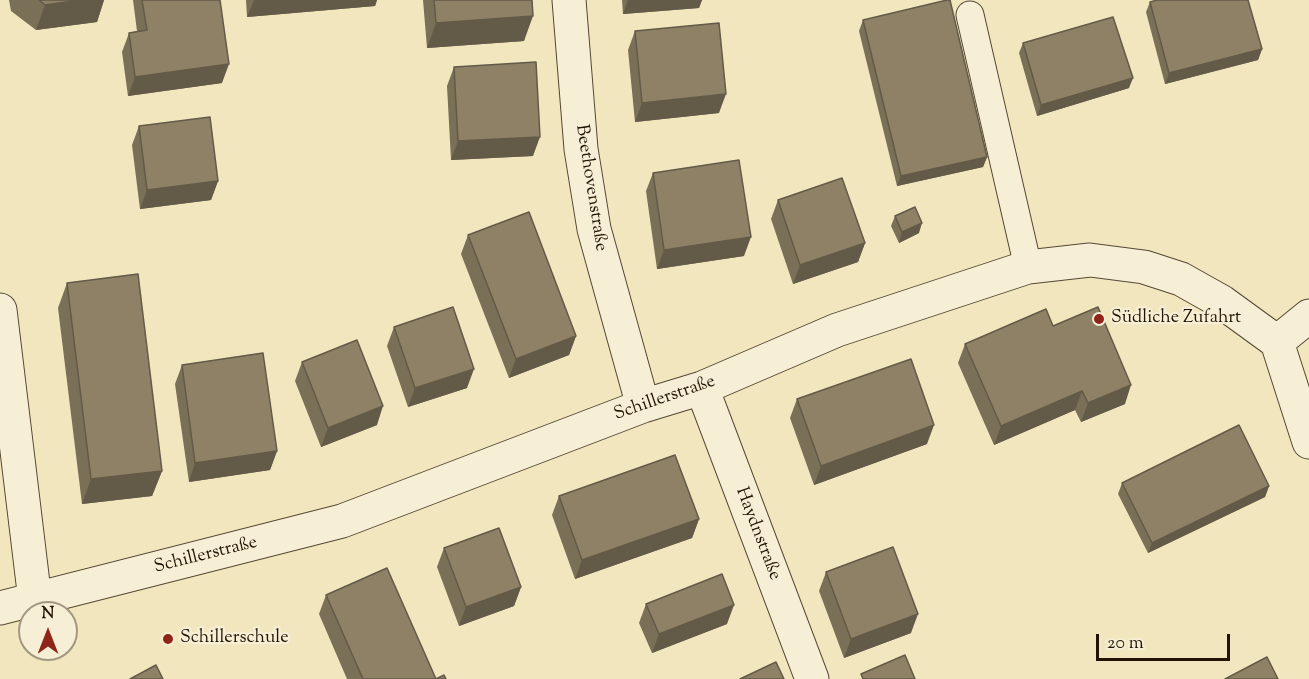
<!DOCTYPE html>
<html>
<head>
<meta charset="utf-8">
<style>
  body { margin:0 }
  #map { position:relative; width:1309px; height:679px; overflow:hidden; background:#f2e6bf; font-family:"Sorts Mill Goudy",serif }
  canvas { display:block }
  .north { position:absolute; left:18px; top:601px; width:60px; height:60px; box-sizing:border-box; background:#f7efd5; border:2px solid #a19781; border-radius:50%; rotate:0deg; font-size:16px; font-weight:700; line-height:24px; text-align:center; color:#211404 }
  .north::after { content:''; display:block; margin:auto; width:21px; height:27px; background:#8f2418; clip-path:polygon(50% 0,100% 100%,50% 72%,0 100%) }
  .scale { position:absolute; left:1096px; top:634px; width:134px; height:27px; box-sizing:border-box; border:3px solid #211404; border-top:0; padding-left:8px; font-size:18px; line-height:21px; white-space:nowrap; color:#211404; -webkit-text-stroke:4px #f7efd5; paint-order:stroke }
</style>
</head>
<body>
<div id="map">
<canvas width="1309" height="679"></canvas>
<div class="north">N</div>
<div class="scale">20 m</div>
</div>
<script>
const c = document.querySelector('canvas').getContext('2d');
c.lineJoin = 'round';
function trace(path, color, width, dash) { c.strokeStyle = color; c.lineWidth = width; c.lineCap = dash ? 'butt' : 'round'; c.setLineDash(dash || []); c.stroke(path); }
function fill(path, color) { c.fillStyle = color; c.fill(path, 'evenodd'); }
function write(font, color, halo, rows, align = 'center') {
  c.font = font + ' "Sorts Mill Goudy",serif'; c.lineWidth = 4.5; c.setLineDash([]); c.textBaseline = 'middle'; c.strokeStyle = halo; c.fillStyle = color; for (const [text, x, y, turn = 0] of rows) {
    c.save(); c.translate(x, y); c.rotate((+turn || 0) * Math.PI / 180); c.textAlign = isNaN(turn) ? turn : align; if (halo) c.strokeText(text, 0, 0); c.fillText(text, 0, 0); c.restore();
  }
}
const service = new Path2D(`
  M 970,15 L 1028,267`);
const minor = new Path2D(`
  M 569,0 L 581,149 L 594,229 L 643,406
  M 0,310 L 35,600
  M 1277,342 L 1309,442
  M 1277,342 L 1309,316
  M 702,388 L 812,679
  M 0,608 L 342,521 L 643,406 L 702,388 L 837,330 L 1028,267 L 1090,260 L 1144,267 L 1181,279 L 1222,302 L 1277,342`);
const wall = new Path2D(`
  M 9,0 L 104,0 L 97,22 L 36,30 L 11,11 Z
  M 133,0 L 220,0 L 222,83 L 128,96 L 122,52 L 129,33 L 137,31 Z
  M 246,0 L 377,0 L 375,6 L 247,17 Z
  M 423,0 L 532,0 L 524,41 L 427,48 Z
  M 622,0 L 702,0 L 699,8 L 623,14 Z
  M 1150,2 L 1262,49 L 1258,60 L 1165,84 L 1146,12 Z
  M 863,20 L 987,157 L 983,167 L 897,186 L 859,31 Z
  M 635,31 L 719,113 L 635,122 L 628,50 Z
  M 1023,43 L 1129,88 L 1037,116 L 1019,53 Z
  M 454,67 L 533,156 L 451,160 L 447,86 Z
  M 139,126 L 218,181 L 211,200 L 140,209 L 132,145 Z
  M 653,173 L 744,256 L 657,269 L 646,191 Z
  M 778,200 L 865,243 L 858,262 L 793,284 L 771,219 Z
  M 895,216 L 919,233 L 899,243 L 891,226 Z
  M 468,235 L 576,336 L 569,355 L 509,378 L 461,254 Z
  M 67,283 L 162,471 L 152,496 L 82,504 L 58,308 Z
  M 1053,326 L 1125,404 L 1081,422 L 1075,410 L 994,445 L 958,363 L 965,344 Z
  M 394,327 L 467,388 L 408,407 L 387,346 Z
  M 302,362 L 377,425 L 321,447 L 295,381 Z
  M 182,365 L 277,451 L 270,470 L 189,482 L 175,384 Z
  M 797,399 L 927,444 L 814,485 L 790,418 Z
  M 1122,483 L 1269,486 L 1265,497 L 1148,553 L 1118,494 Z
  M 559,496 L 699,519 L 692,538 L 575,579 L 552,515 Z
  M 444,548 L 521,587 L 514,606 L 459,626 L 437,567 Z
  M 826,572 L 911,633 L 844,658 L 819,591 Z
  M 326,595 L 436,679 L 446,679 L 347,679 L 319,614 Z
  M 646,604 L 727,624 L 652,653 L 639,623 Z`);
const shadedWall = new Path2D(`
  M 81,0 L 104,0 L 97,22 L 36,30 L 45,5 Z
  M 254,0 L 377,0 L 375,6 L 247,17 Z
  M 628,0 L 702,0 L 699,8 L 623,14 Z
  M 533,16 L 524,41 L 427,48 L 436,23 Z
  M 1262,49 L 1258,60 L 1165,84 L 1169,73 Z
  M 229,64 L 222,83 L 128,96 L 135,77 Z
  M 1133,78 L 1129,88 L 1037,116 L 1041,105 Z
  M 726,94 L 719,113 L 635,122 L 642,103 Z
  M 540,137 L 533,156 L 451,160 L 458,141 Z
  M 987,157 L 983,167 L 897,186 L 901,176 Z
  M 218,181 L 211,200 L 140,209 L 147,190 Z
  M 922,223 L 919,233 L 899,243 L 902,232 Z
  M 751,237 L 744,256 L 657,269 L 664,250 Z
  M 865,243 L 858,262 L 793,284 L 800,265 Z
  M 576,336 L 569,355 L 509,378 L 516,359 Z
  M 474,369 L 467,388 L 408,407 L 415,388 Z
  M 1131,385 L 1125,404 L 1081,422 L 1088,403 Z
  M 1082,391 L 1075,410 L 994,445 L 1001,426 Z
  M 383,406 L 377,425 L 321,447 L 328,428 Z
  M 934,425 L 927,444 L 814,485 L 821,466 Z
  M 277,451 L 270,470 L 189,482 L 195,463 Z
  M 162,471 L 152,496 L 82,504 L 91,479 Z
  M 1269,486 L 1265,497 L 1148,553 L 1152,543 Z
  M 699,519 L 692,538 L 575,579 L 582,560 Z
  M 521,587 L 514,606 L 459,626 L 466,607 Z
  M 734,605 L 727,624 L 652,653 L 659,634 Z
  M 918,614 L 911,633 L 844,658 L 851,639 Z`);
const building = new Path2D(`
  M 39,0 L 81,0 L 45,5 Z
  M 142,0 L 220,0 L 229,64 L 135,77 L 129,33 L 147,30 Z
  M 434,0 L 532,0 L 533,16 L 436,23 Z
  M 947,0 L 950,0 L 987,157 L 901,176 L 863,20 Z
  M 1157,0 L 1248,0 L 1262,49 L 1169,73 L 1150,2 Z
  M 1113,17 L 1133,78 L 1041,105 L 1023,43 Z
  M 719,23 L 726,94 L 642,103 L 635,31 Z
  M 536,62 L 540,137 L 458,141 L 454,67 Z
  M 210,117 L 218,181 L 147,190 L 139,126 Z
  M 739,160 L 751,237 L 664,250 L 653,173 Z
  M 842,178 L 865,243 L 800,265 L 778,200 Z
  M 915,207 L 922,223 L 902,232 L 895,216 Z
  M 529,212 L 576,336 L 516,359 L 468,235 Z
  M 138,274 L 162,471 L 91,479 L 67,283 Z
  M 453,307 L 474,369 L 415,388 L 394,327 Z
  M 1098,307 L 1131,385 L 1088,403 L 1082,391 L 1001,426 L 965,344 L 1046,309 L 1053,326 Z
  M 357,340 L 383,406 L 328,428 L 302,362 Z
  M 263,353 L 277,451 L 195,463 L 182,365 Z
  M 911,359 L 934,425 L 821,466 L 797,399 Z
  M 1239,425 L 1269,486 L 1152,543 L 1122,483 Z
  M 675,455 L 699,519 L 582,560 L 559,496 Z
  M 499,528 L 521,587 L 466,607 L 444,548 Z
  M 893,547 L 918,614 L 851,639 L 826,572 Z
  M 387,568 L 436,679 L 444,675 L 446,679 L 363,679 L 326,595 Z
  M 722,574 L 734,605 L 659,634 L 646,604 Z
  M 905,655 L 915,679 L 863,679 L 861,674 Z
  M 1267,657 L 1278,679 L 1225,679 Z
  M 776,662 L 784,679 L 740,679 Z
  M 156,665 L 163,679 L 130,679 Z`);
const markers = [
  [1099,319,6,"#8f2418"],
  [168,639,6,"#8f2418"]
];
const streetNames = [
  ["Beethovenstraße",590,188,81],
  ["Schillerstraße",665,399,-19],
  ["Haydnstraße",757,534,69],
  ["Schillerstraße",206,556,-14]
];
const poiNames = [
  ["Südliche Zufahrt",1111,319],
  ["Schillerschule",180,639]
];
trace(service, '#554833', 29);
trace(minor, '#554833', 35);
trace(service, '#f7efd5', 27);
trace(minor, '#f7efd5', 33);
fill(wall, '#7a6f57');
fill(shadedWall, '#635a47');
fill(building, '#8e8165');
trace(building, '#635a47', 1.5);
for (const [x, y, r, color] of markers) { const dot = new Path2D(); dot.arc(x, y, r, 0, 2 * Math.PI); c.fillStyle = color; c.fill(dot); trace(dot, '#f7efd5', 2); }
write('18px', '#211404', '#f7efd5', streetNames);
write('18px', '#211404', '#f7efd5', poiNames, 'left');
</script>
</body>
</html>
